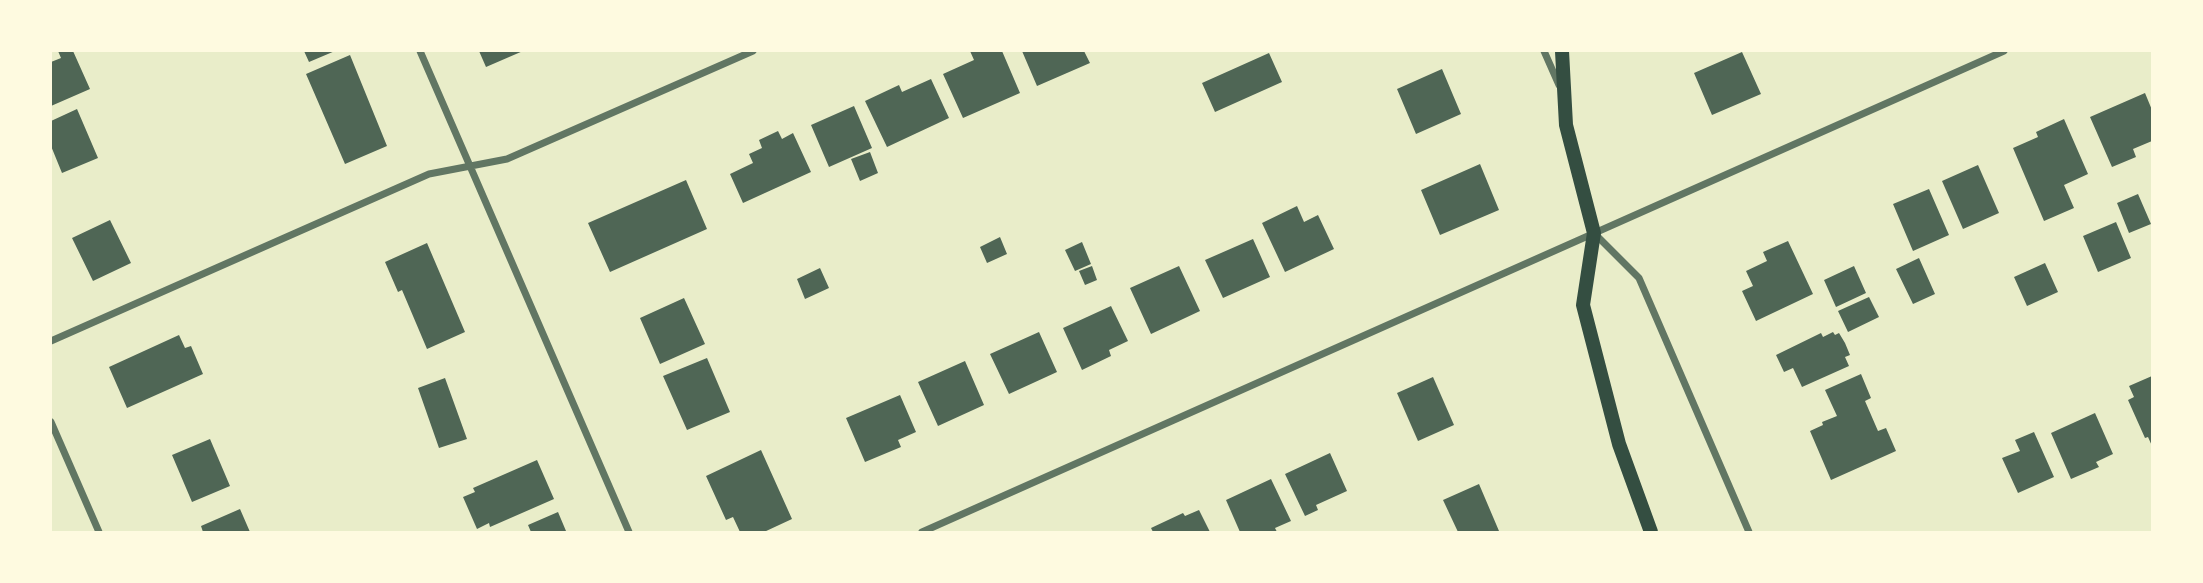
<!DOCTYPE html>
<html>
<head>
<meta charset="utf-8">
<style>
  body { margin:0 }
  #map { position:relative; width:2203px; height:583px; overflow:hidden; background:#e9edc9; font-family:Literata,serif }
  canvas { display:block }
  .frame { position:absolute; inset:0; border:52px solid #fefae0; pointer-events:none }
</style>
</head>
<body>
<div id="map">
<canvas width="2203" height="583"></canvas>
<div class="frame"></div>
</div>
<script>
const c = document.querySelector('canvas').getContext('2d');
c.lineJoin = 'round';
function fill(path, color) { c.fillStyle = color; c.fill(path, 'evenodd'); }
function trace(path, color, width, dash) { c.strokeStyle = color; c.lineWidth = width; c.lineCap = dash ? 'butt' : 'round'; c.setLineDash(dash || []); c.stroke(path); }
const building = new Path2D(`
  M 58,51 L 73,51 L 90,89 L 51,106 L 51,62 L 61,58 Z
  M 304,51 L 335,51 L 309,62 Z
  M 479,51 L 523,51 L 486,67 Z
  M 970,51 L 1002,51 L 1020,93 L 963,118 L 943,74 L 974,60 Z
  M 1022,51 L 1084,51 L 1090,63 L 1037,86 Z
  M 1742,52 L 1761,94 L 1712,115 L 1694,73 Z
  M 1269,53 L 1282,82 L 1215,112 L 1202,83 Z
  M 350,55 L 387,146 L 345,164 L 306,74 Z
  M 1442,69 L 1461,114 L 1416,134 L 1397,89 Z
  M 931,79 L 949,118 L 887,147 L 865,101 L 899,85 L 902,92 Z
  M 2145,93 L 2152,110 L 2152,141 L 2133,149 L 2136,157 L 2112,167 L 2090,117 Z
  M 854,106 L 872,148 L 829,167 L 811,125 Z
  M 77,109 L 98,158 L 62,173 L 51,146 L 51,121 Z
  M 2064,119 L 2088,174 L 2064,185 L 2074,208 L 2044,221 L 2013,148 L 2038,137 L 2036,132 Z
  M 778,131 L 782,139 L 793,133 L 811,172 L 743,203 L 730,174 L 753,163 L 749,154 L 762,148 L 759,140 Z
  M 870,152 L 878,173 L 860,181 L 851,159 Z
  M 1480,164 L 1499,210 L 1440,235 L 1421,190 Z
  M 1978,165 L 1999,213 L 1963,229 L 1942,181 Z
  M 686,180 L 707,229 L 610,272 L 588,223 Z
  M 1929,189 L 1949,235 L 1913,251 L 1893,204 Z
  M 2138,194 L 2151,224 L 2129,233 L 2117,203 Z
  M 1297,206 L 1304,222 L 1318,215 L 1334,249 L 1285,272 L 1262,223 Z
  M 110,220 L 131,263 L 93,281 L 72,238 Z
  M 2116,222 L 2131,258 L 2098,272 L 2083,236 Z
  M 1000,237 L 1007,254 L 987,263 L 980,247 Z
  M 1253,239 L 1270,277 L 1223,298 L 1205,260 Z
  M 1788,241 L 1813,294 L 1756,321 L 1742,291 L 1753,286 L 1746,271 L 1767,261 L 1763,252 Z
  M 1082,242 L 1091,264 L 1075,271 L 1065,250 Z
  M 427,243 L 465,332 L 427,349 L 402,290 L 398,292 L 385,262 Z
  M 1919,258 L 1935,294 L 1913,304 L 1896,269 Z
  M 2045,263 L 2058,292 L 2027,306 L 2014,277 Z
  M 1092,266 L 1097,280 L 1085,285 L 1079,271 Z
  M 1179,266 L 1200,311 L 1151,334 L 1130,288 Z
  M 1854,266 L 1866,293 L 1836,307 L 1824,280 Z
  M 820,268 L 829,288 L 805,299 L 797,279 Z
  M 1869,297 L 1879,317 L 1848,332 L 1838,311 Z
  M 684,298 L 705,344 L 660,364 L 640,318 Z
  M 1111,306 L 1128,341 L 1109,350 L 1111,356 L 1082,370 L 1063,328 Z
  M 1039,332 L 1057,372 L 1009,394 L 990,354 Z
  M 1833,332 L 1835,335 L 1839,333 L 1845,343 L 1850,355 L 1845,357 L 1849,366 L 1802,387 L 1793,368 L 1784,372 L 1776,355 L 1821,333 L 1823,337 Z
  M 179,335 L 185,348 L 191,346 L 203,374 L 127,408 L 109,367 Z
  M 707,358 L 730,412 L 687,430 L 663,376 Z
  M 965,361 L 984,405 L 938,426 L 918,382 Z
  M 1861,374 L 1871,398 L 1865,401 L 1878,431 L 1886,428 L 1896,451 L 1831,480 L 1810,431 L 1823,425 L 1822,422 L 1837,416 L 1825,390 Z
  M 2152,376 L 2152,446 L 2148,437 L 2145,438 L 2128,400 L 2134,397 L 2129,386 Z
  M 1433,377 L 1454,425 L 1418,441 L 1397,393 Z
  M 445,378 L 467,439 L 439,448 L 418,388 Z
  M 900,395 L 916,432 L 898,440 L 901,447 L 865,462 L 846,418 Z
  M 2095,413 L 2113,454 L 2096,462 L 2099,467 L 2071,479 L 2051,433 Z
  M 2034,432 L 2054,477 L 2018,493 L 2002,458 L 2020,451 L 2015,440 Z
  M 210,439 L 230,486 L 192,502 L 172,455 Z
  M 761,450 L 792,519 L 764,532 L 740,532 L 733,517 L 726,520 L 706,476 Z
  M 1330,453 L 1347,491 L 1316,505 L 1318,510 L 1305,516 L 1285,474 Z
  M 537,460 L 554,499 L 490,527 L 489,523 L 477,529 L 463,497 L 475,492 L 473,488 Z
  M 1271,479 L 1291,521 L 1275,528 L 1277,532 L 1240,532 L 1226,500 Z
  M 1479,484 L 1499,531 L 1458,532 L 1443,500 Z
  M 240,509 L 250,532 L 203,532 L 201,526 Z
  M 1199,510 L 1210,532 L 1153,532 L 1151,528 L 1183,513 L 1185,516 Z
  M 558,512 L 566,531 L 531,532 L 528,525 Z`);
const minor = new Path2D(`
  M 420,51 L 629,532
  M 1544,51 L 1559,85
  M 1594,233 L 1639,278 L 1749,532
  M 51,341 L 429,174 L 507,159 L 753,51
  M 51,422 L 99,532
  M 922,532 L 2004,51`);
const secondary = new Path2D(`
  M 1562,51 L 1566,125 L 1594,233 L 1583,305 L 1619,444 L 1651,532`);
fill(building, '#4f6655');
trace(minor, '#617663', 7);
trace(secondary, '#344e41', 14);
</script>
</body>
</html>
